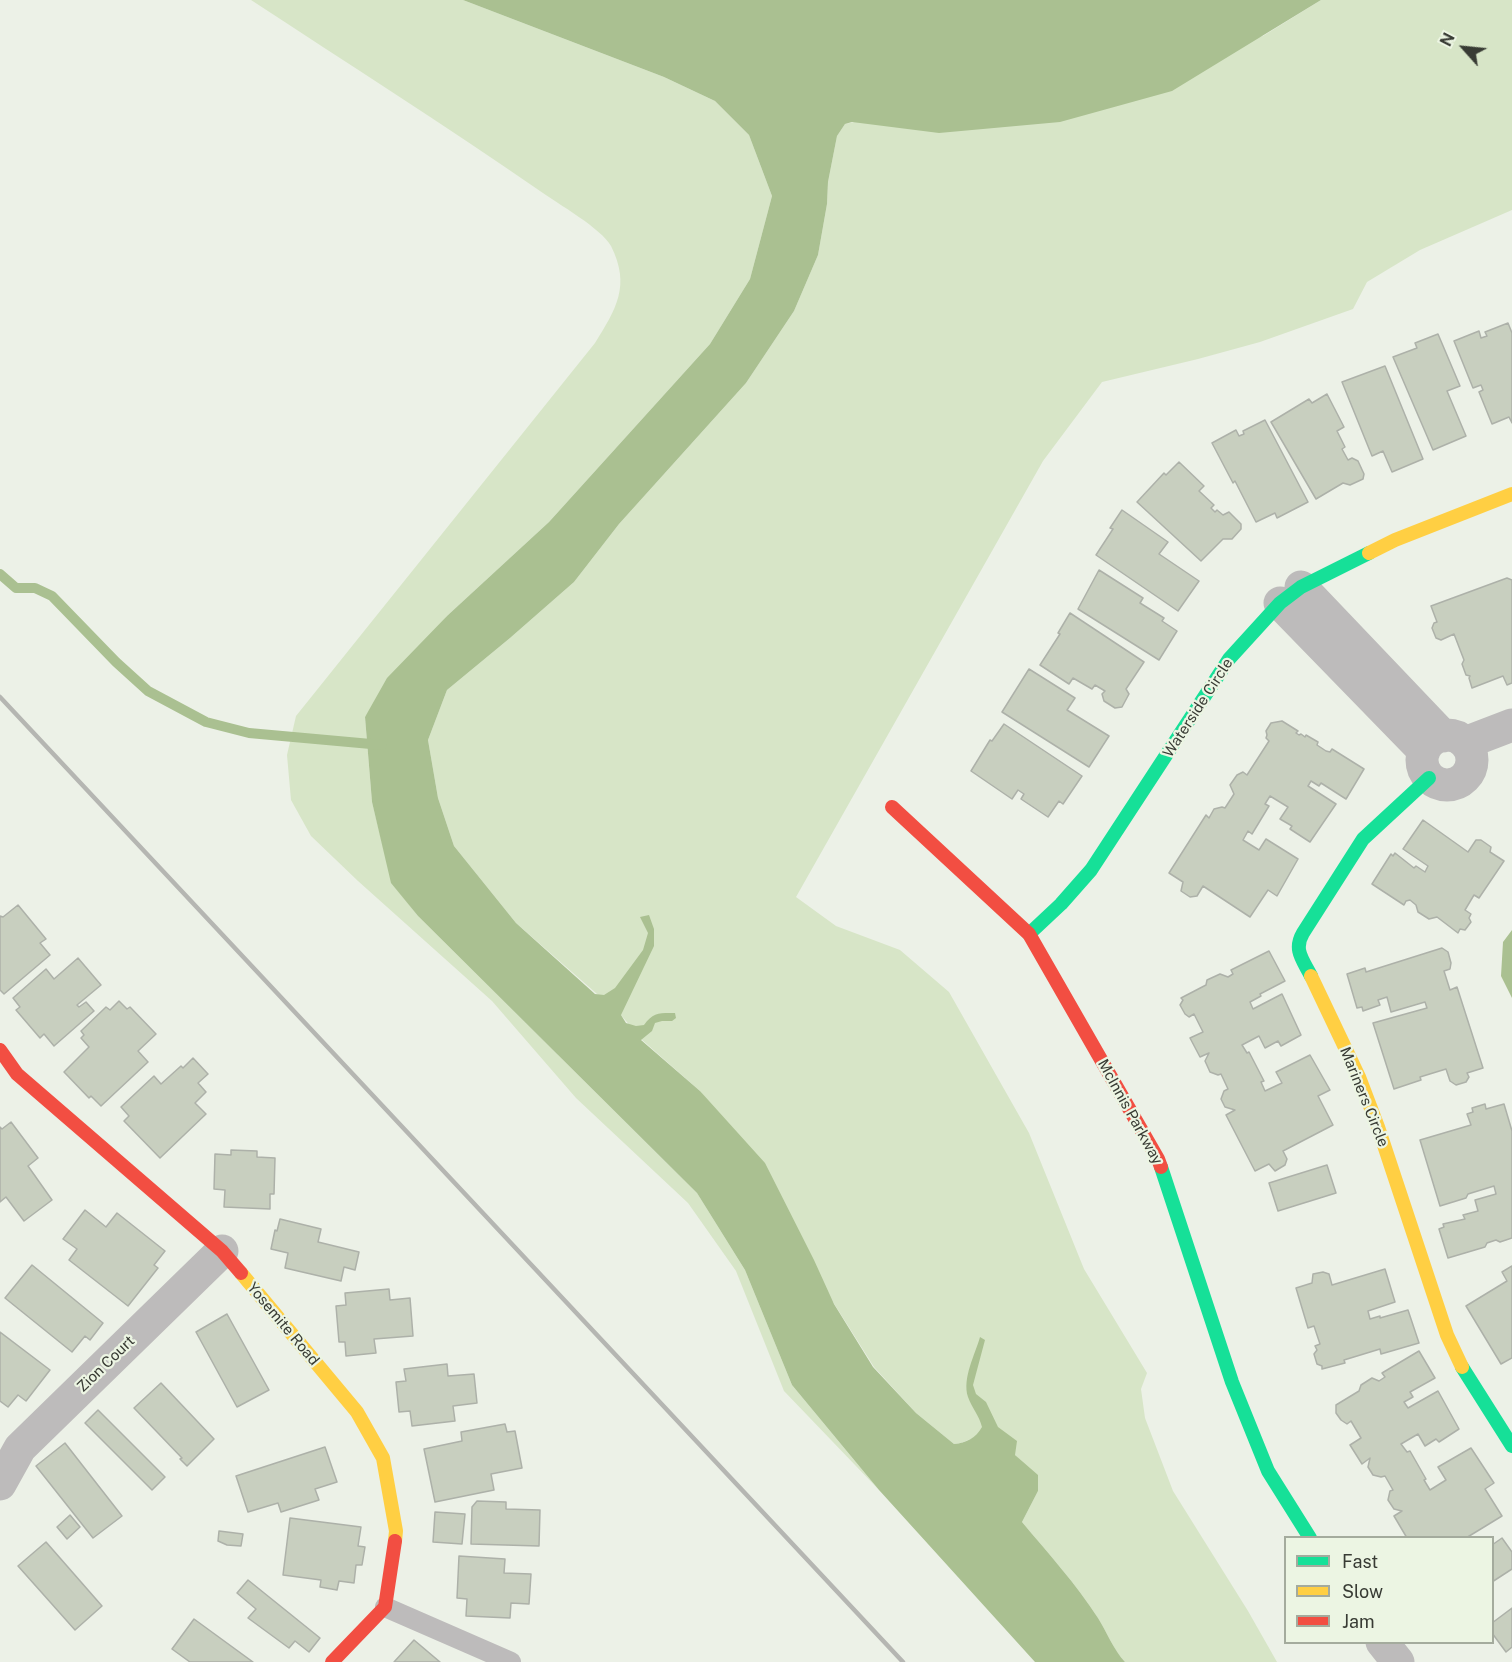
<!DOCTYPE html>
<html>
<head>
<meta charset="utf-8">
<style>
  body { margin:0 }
  #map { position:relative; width:1512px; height:1662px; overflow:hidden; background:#ecf1e7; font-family:"Public Sans",sans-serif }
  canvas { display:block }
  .legend { position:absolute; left:1284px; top:1536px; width:210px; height:108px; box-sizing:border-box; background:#ecf5e3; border:2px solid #a4ab9d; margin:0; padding:8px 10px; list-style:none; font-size:18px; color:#383b34 }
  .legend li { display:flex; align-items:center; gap:12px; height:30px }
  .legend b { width:30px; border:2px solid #a4ab9d }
  .north { position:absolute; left:1434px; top:18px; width:60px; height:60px; -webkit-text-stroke:4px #ecf5e3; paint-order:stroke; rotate:297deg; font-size:16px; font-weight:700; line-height:24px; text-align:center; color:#383b34 }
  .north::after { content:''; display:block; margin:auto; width:21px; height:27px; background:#383b34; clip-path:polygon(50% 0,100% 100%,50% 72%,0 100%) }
</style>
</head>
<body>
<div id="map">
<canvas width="1512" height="1662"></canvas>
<ul class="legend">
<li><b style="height:8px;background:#16e098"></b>Fast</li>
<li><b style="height:8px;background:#ffcf43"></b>Slow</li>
<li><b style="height:8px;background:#f24e42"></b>Jam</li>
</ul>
<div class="north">N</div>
</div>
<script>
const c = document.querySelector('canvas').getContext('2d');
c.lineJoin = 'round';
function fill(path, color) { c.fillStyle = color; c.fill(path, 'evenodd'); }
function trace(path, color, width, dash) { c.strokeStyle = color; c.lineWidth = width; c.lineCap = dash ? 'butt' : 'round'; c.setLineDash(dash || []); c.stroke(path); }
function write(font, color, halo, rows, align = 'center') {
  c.font = font + ' "Public Sans",sans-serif'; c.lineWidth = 4.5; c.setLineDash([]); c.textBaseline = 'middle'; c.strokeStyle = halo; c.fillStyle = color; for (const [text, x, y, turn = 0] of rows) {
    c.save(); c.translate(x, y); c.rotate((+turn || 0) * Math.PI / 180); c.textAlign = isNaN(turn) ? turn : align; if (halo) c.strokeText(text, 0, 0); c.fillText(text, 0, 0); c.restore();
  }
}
const green = new Path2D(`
  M 251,0 L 463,0 L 664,77 L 715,101 L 749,135 L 772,196 L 750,279 L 710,344 L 549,522 L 448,615 L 365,717 L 372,802 L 392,883 L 418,916 L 697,1193 L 745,1270 L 792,1385 L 879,1490 L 784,1391 L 736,1271 L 688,1203 L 576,1098 L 492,1001 L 358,881 L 311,836 L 291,800 L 287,755 L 296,716 L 595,343 C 616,309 631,286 611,246 C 601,228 558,204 540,191 C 445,125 347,63 251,0 Z
  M 1321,0 L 1512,0 L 1512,210 L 1420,250 L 1367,282 L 1353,309 L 1260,342 L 1198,359 L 1102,382 L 1043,461 L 796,897 L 836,926 L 900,950 L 949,992 L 1029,1133 L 1084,1269 L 1147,1373 L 1141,1389 L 1145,1418 L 1173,1491 L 1248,1611 L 1277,1662 L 1125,1662 C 1113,1649 1107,1632 1098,1618 C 1076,1584 1048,1553 1022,1522 L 1038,1491 L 1024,1465 L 1015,1455 L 978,1436 L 961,1443 L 954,1444 L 916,1413 L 874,1367 L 700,1091 L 641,1039 L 621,1015 L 516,923 L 454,846 L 438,798 L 428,740 L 447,690 L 510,638 L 574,582 L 619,524 L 746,383 L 794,311 L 818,255 L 827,204 L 828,182 L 837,136 L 845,124 L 1263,36 Z`);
const water = new Path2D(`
  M 463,0 L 1321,0 L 1172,91 L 1060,122 L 939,133 L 852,122 L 845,124 L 837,136 L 828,182 L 827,204 L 818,255 L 794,311 L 746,383 L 619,524 L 574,582 L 510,638 L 447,690 L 428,740 L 438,798 L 454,846 L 516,923 L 595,994 L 604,995 L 615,988 L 643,950 L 648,933 L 640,917 L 649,915 L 654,929 L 654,946 L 621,1015 L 626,1023 L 636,1026 L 644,1025 C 653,1012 660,1013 675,1013 L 676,1018 L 672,1021 L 662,1021 L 655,1023 L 652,1031 L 641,1040 L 700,1091 L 765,1163 L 814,1260 L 834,1304 L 873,1367 L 916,1413 L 954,1444 C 966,1443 976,1438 982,1427 C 979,1415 972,1408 968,1397 C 962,1378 975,1355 980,1337 L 985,1340 L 973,1385 L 976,1394 L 986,1402 L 998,1427 L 1017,1441 L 1015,1455 L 1038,1475 L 1038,1491 L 1022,1522 C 1048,1553 1076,1584 1098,1618 C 1107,1632 1113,1649 1125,1662 L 1035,1662 L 879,1490 L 792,1385 L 745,1270 L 697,1193 L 418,916 L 391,883 L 372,802 L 365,717 L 387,678 L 448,615 L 549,522 L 710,344 L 750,279 L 772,196 L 749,135 L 715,101 L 664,77 Z
  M 1512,930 L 1512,998 L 1501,976 L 1503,942 Z`);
const stream = new Path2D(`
  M 0,574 L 16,588 L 35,588 L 52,596 L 116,662 L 148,691 L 206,722 L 249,733 L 382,745`);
const building = new Path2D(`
  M 1508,323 L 1512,333 L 1512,423 L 1509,417 L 1492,424 L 1479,392 L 1483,390 L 1481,385 L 1473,388 L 1454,341 L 1479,331 L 1481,338 L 1487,336 L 1485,332 Z
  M 1438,334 L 1460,386 L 1447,391 L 1466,436 L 1433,450 L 1393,357 L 1417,348 L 1415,343 Z
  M 1385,366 L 1423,459 L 1392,472 L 1383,451 L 1372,456 L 1342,382 Z
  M 1327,394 L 1344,427 L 1337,431 L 1345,447 L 1342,449 L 1348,460 L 1352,458 L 1358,461 L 1364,474 L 1363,479 L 1350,485 L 1343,483 L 1316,499 L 1271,422 L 1309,399 L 1312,403 Z
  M 1265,420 L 1308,502 L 1277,518 L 1275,513 L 1256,522 L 1235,481 L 1233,483 L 1212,443 L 1236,430 L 1239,436 L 1244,434 L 1243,431 Z
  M 1179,462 L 1204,486 L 1199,491 L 1214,505 L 1211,508 L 1215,512 L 1217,510 L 1223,515 L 1229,512 L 1241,524 L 1241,529 L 1232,539 L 1223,539 L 1201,561 L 1137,502 L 1164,473 L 1166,475 Z
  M 1122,510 L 1168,542 L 1159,554 L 1199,581 L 1178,611 L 1096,555 L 1113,529 L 1110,528 Z
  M 1099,570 L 1143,598 L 1140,603 L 1164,618 L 1162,621 L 1177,631 L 1159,660 L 1078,609 Z
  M 1507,578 L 1512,580 L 1512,683 L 1507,685 L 1503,676 L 1472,688 L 1469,678 L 1470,676 L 1466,675 L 1462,664 L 1464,660 L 1454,634 L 1441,640 L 1436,638 L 1432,628 L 1434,623 L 1437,622 L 1431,606 Z
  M 1070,613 L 1144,662 L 1126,689 L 1129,694 L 1122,707 L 1115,708 L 1104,701 L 1102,694 L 1105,691 L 1095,685 L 1092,689 L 1073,678 L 1069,684 L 1040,665 L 1060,634 L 1058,633 Z
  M 1029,669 L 1075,698 L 1067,710 L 1109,736 L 1089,767 L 1002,712 Z
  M 1282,721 L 1298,731 L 1296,733 L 1299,735 L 1301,734 L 1305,737 L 1306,735 L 1318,742 L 1317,745 L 1326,751 L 1330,752 L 1332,749 L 1364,769 L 1346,799 L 1321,783 L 1319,786 L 1311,781 L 1308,786 L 1336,804 L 1310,842 L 1290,829 L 1292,826 L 1280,819 L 1288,807 L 1270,796 L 1265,804 L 1269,806 L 1252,834 L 1248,831 L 1243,840 L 1259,850 L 1266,839 L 1298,859 L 1277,896 L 1268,890 L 1250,917 L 1203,886 L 1197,896 L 1190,897 L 1181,891 L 1183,882 L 1169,873 L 1206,815 L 1209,818 L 1214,809 L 1222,807 L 1225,808 L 1234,794 L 1230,785 L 1237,775 L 1243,772 L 1247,775 L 1269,741 L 1266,738 L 1267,735 L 1266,731 L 1271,723 Z
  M 1004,724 L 1082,776 L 1063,804 L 1059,801 L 1048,817 L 1021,799 L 1024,794 L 1018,790 L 1012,799 L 971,771 L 990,740 L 992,741 Z
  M 1423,820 L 1468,852 L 1476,840 L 1481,840 L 1491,847 L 1490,852 L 1504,861 L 1479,898 L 1474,895 L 1465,910 L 1471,914 L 1469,918 L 1471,922 L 1465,930 L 1460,929 L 1458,933 L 1437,917 L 1429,919 L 1418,912 L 1416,905 L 1410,900 L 1406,901 L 1404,905 L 1372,884 L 1391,854 L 1393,856 L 1395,853 L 1414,868 L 1416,866 L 1425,872 L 1428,866 L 1403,849 Z
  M 18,905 L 46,939 L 40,943 L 50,955 L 4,994 L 0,990 L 0,916 L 3,917 Z
  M 1442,948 L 1448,952 L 1451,963 L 1450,969 L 1444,971 L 1450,990 L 1457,987 L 1483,1068 L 1467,1073 L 1469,1077 L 1466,1082 L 1456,1085 L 1450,1081 L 1446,1069 L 1420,1077 L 1421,1080 L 1394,1089 L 1373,1023 L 1427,1008 L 1425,1002 L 1391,1012 L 1387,997 L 1378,1000 L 1380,1005 L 1363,1011 L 1362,1007 L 1357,1008 L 1347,974 L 1365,968 L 1366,972 Z
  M 1269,951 L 1285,981 L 1260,994 L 1261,996 L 1250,1002 L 1253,1009 L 1282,994 L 1301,1035 L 1281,1046 L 1278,1041 L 1265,1048 L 1259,1036 L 1242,1045 L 1247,1053 L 1249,1052 L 1264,1081 L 1261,1082 L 1265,1091 L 1282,1083 L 1276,1072 L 1310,1055 L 1330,1090 L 1318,1096 L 1333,1125 L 1283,1151 L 1287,1159 L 1285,1165 L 1275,1171 L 1269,1164 L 1255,1171 L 1226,1115 L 1235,1110 L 1225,1107 L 1221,1099 L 1224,1091 L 1228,1089 L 1221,1074 L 1218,1075 L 1210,1072 L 1205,1061 L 1209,1053 L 1200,1057 L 1190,1038 L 1203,1032 L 1194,1014 L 1189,1017 L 1185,1014 L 1180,1005 L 1183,1000 L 1181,998 L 1206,985 L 1207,980 L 1220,974 L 1228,977 L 1233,974 L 1231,970 Z
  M 78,958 L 101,985 L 77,1005 L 79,1007 L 86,1002 L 94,1011 L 54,1046 L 44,1034 L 40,1038 L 16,1010 L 20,1007 L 13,998 L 46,969 L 54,979 Z
  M 119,1001 L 127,1009 L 130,1007 L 156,1034 L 138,1051 L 148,1062 L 101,1106 L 91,1096 L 89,1098 L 64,1072 L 89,1047 L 81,1038 L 84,1035 L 81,1031 L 106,1007 L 110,1010 Z
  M 193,1058 L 208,1074 L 198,1083 L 206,1092 L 195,1103 L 206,1114 L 160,1158 L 124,1121 L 129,1116 L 121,1107 L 154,1076 L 161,1084 L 181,1066 L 183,1068 Z
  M 1485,1104 L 1486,1109 L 1504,1104 L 1512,1131 L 1512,1238 L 1500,1242 L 1496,1240 L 1487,1243 L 1485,1247 L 1448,1258 L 1439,1229 L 1444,1227 L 1443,1224 L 1465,1219 L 1463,1215 L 1478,1211 L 1475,1200 L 1496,1194 L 1494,1186 L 1468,1194 L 1466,1198 L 1440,1206 L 1420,1140 L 1471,1125 L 1467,1114 L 1473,1112 L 1472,1108 Z
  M 11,1122 L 38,1158 L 28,1166 L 52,1200 L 24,1221 L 6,1197 L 0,1202 L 0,1127 L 2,1129 Z
  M 231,1150 L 257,1151 L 257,1157 L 275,1158 L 274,1194 L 270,1194 L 270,1209 L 224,1207 L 225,1190 L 214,1189 L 215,1154 L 231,1155 Z
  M 1327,1165 L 1336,1193 L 1278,1211 L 1269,1183 Z
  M 85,1210 L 106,1227 L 117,1213 L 165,1251 L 154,1265 L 158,1268 L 128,1306 L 69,1260 L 77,1249 L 63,1239 Z
  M 280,1219 L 321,1229 L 318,1242 L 359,1252 L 355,1270 L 344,1267 L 341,1281 L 285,1268 L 288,1253 L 271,1249 L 275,1230 L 277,1231 Z
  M 32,1265 L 103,1323 L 90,1340 L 85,1336 L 72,1352 L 5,1298 Z
  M 1512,1266 L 1512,1358 L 1501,1364 L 1466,1306 L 1507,1281 L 1502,1272 Z
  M 1385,1269 L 1395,1302 L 1368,1311 L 1370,1319 L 1380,1316 L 1380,1318 L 1408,1310 L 1419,1343 L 1381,1354 L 1380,1349 L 1344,1360 L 1345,1363 L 1322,1369 L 1322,1366 L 1317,1364 L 1314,1354 L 1317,1350 L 1315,1346 L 1320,1344 L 1314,1326 L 1308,1328 L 1296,1288 L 1312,1283 L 1313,1274 L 1323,1272 L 1329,1274 L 1332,1285 Z
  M 389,1289 L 390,1300 L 410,1298 L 413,1336 L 374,1339 L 376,1353 L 346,1356 L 345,1342 L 339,1342 L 336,1306 L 346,1305 L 345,1293 Z
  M 227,1314 L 269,1390 L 237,1407 L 196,1332 Z
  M 0,1332 L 50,1370 L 26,1401 L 18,1395 L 8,1407 L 0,1401 Z
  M 1419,1351 L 1435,1378 L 1410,1392 L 1413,1397 L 1404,1402 L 1408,1408 L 1438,1391 L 1459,1429 L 1439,1442 L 1436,1439 L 1425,1446 L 1418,1434 L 1401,1444 L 1407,1452 L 1410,1451 L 1426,1479 L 1424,1480 L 1430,1490 L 1446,1480 L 1438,1467 L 1471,1448 L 1494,1483 L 1485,1489 L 1502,1516 L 1466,1538 L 1407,1538 L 1394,1516 L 1402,1511 L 1394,1509 L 1388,1500 L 1390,1491 L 1393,1490 L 1385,1476 L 1381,1477 L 1373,1475 L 1368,1467 L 1370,1458 L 1362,1464 L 1350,1445 L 1361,1438 L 1351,1421 L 1347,1424 L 1341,1420 L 1336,1413 L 1336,1405 L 1359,1391 L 1361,1385 L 1372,1378 L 1379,1381 L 1385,1377 L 1382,1373 Z
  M 447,1364 L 448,1376 L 474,1374 L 477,1403 L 453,1406 L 455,1421 L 412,1426 L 410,1411 L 399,1412 L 396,1382 L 406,1381 L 404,1369 Z
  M 161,1383 L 214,1439 L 187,1466 L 180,1459 L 182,1458 L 134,1408 Z
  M 98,1410 L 165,1477 L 152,1490 L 85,1423 Z
  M 505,1424 L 507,1432 L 515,1431 L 522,1468 L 491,1474 L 494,1490 L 435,1502 L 424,1449 L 462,1441 L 461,1432 Z
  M 65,1443 L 122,1516 L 93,1538 L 36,1466 Z
  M 325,1447 L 337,1482 L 315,1489 L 319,1500 L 281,1512 L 278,1503 L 248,1512 L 236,1476 Z
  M 477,1501 L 506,1502 L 506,1509 L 540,1510 L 539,1546 L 471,1544 L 472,1507 Z
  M 435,1512 L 465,1514 L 462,1544 L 433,1542 Z
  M 70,1515 L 80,1527 L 67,1539 L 57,1527 Z
  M 290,1518 L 361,1527 L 358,1546 L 365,1547 L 362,1565 L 356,1565 L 354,1583 L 339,1581 L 337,1590 L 320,1587 L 321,1580 L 283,1575 Z
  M 219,1531 L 243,1534 L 241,1546 L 227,1545 L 218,1541 Z
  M 1502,1538 L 1512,1552 L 1512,1569 L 1492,1582 L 1492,1545 Z
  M 46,1542 L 102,1606 L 75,1630 L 18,1566 Z
  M 459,1556 L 505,1559 L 504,1573 L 531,1574 L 529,1604 L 511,1603 L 510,1618 L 466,1616 L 467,1599 L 457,1598 Z
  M 248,1580 L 320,1638 L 309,1652 L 295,1641 L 289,1648 L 248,1618 L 256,1609 L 237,1593 Z
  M 1512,1608 L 1512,1647 L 1506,1652 L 1492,1633 L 1492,1623 Z
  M 194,1619 L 253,1662 L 190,1662 L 172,1649 Z
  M 414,1640 L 440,1662 L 394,1662 Z`);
const lane = new Path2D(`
  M 385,1607 L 511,1662`);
const street = new Path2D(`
  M 1301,587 L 1443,736
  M 1280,603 L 1424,751
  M1422 760a25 25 0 1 1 50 0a25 25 0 1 1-50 0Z
  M 1465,743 L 1512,725
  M 0,1484 L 20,1448 L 222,1251
  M 1382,1642 L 1398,1662`);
const fast = new Path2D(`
  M 1029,934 L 1061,904 L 1091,870 L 1229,659 L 1280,603 L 1301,587 L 1369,553
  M 1311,976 C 1303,960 1293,950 1303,933 L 1363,839 L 1429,778
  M 1161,1167 L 1232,1382 L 1268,1471 L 1310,1538
  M 1462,1367 L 1512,1446`);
const slow = new Path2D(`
  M 1369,553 L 1395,540 L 1512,494
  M 1311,976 L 1359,1077 L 1378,1127 L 1447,1335 L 1462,1367
  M 241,1273 L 357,1412 L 383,1458 L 396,1531 L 395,1541`);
const jam = new Path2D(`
  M 892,807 L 1029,934 L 1158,1159 L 1161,1167
  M 0,1050 L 17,1074 L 222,1251 L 241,1273
  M 332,1662 L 385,1607 L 395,1541`);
const rail = new Path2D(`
  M 0,697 L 903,1662`);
const streetNames = [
  ["Waterside Circle",1198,708,-57],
  ["Mariners Circle",1364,1097,68],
  ["McInnis Parkway",1130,1112,61],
  ["Yosemite Road",283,1324,50],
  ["Zion Court",106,1364,-44]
];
fill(green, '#d7e5c7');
fill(water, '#aac091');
trace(stream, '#aac091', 10);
fill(building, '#c8cfbf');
trace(building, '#adb1a9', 1.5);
trace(lane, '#bdbbbb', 20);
trace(street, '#bdbbbb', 33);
trace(fast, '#16e098', 14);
trace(slow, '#ffcf43', 14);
trace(jam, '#f24e42', 14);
trace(rail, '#b5b6b2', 4.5);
write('15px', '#383b34', '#ecf5e3', streetNames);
</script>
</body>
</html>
